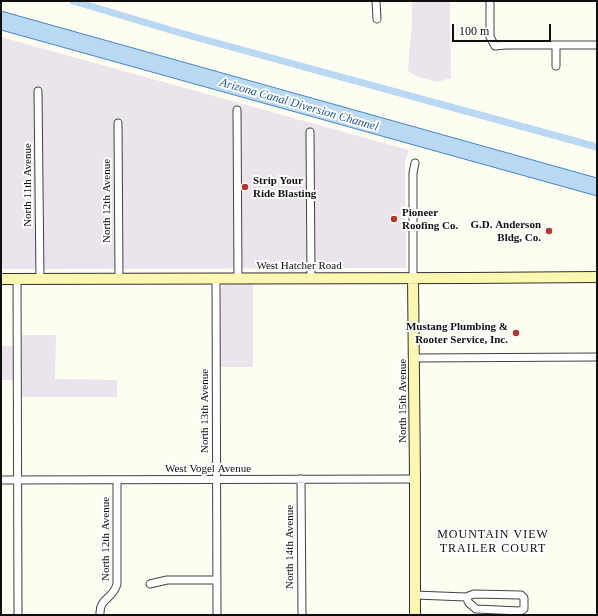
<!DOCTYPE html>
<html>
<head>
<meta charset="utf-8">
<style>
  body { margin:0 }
  #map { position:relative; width:598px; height:616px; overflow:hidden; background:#fefdf1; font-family:Georgia,serif }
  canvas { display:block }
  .frame { position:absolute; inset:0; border:2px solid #0f0f0f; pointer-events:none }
  .scale { position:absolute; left:452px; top:24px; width:99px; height:18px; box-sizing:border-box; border:2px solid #0f0f0f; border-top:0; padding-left:5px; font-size:12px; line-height:14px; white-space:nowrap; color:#0f0f0f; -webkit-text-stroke:3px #fff; paint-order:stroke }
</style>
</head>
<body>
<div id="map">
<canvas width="598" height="616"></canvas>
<div class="frame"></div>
<div class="scale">100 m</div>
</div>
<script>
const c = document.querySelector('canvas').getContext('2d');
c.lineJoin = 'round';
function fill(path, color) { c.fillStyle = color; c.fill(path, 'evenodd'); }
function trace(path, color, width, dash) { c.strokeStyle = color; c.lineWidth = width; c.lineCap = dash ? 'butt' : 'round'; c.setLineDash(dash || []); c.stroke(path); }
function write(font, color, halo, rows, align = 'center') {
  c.font = font + ' Georgia,serif'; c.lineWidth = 4; c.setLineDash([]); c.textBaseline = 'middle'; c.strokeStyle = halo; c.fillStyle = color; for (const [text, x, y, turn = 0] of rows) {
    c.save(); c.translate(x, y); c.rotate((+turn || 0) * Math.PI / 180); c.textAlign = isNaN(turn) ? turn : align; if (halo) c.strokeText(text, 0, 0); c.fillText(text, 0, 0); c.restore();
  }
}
const industrial = new Path2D(`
  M 412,1 L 450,1 L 451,78 L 437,82 L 416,76 L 408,71 L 409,55 L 412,26 Z
  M 1,37 L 409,150 L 405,161 L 406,268 L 1,269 Z
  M 253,284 L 253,367 L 220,367 L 221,289 L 222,286 L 225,285 Z
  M 22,335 L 56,335 L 55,379 L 117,380 L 117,397 L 22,397 Z
  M 1,346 L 13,346 L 13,380 L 1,380 Z`);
const water = new Path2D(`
  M 1,11 L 597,178 L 597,196 L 1,30 Z`);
const canal = new Path2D(`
  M 73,1 L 184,34 L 597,147`);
const street = new Path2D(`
  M 376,1 L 377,19
  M 490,1 L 490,37 L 495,46 L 506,45 L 597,45
  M 556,66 L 556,45
  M 38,91 L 40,279
  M 237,110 L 238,278
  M 118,123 L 119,278
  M 310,132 L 311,278
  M 216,278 L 217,615
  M 413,278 L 413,173 L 415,163
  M 17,279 L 18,615
  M 414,358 L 597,357
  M 301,479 L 302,615
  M 1,480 L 415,479
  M 150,584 L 167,580 L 217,580
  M 415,595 L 466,597 L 469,603 L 476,609 L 520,611 L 524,609 L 524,598 L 521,595 L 474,594 L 466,597
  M 100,615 C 99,597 113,600 117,584 L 117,480`);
const secondary = new Path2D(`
  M 413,278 L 415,479 L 415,615
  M 1,279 L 469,278 L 597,277`);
const markers = [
  [245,187,4,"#b7342f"],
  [394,219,4,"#b7342f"],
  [549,231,4,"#b7342f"],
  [516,333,4,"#b7342f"]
];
const poiNames = [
  ["Strip Your",253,181],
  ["Ride Blasting",253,194],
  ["Pioneer",402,213],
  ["Roofing Co.",402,226],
  ["G.D. Anderson",541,225,"right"],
  ["Bldg, Co.",541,238,"right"],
  ["Mustang Plumbing &",508,327,"right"],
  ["Rooter Service, Inc.",508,340,"right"]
];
const streetNames = [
  ["North 11th Avenue",28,185,-90],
  ["North 12th Avenue",107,201,-90],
  ["West Hatcher Road",299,266],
  ["North 15th Avenue",403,401,-90],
  ["North 13th Avenue",205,411,-90],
  ["West Vogel Avenue",208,469],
  ["North 12th Avenue",106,539,-90],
  ["North 14th Avenue",290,547,-90]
];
const waterNames = [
  ["Arizona Canal Diversion Channel",299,105,16]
];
const neighbourhoodNames = [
  ["MOUNTAIN VIEW",493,535],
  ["TRAILER COURT",493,549]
];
fill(industrial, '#ece4ed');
fill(water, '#b9d8f2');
trace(water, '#4487c5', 1);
trace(canal, '#b9d8f2', 7);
trace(street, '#424242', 9);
trace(secondary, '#313131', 12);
trace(street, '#fff', 7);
trace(secondary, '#faf8b0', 10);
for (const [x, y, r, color] of markers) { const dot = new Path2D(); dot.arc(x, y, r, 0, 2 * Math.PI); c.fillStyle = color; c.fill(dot); trace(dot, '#fff', 1.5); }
write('bold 11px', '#0f0f0f', '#fff', poiNames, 'left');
write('11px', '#0f0f0f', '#fff', streetNames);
write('italic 12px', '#1f5999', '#fff', waterNames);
c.letterSpacing = '1px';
write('12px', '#0f0f0f', '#fff', neighbourhoodNames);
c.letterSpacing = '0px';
</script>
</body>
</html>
